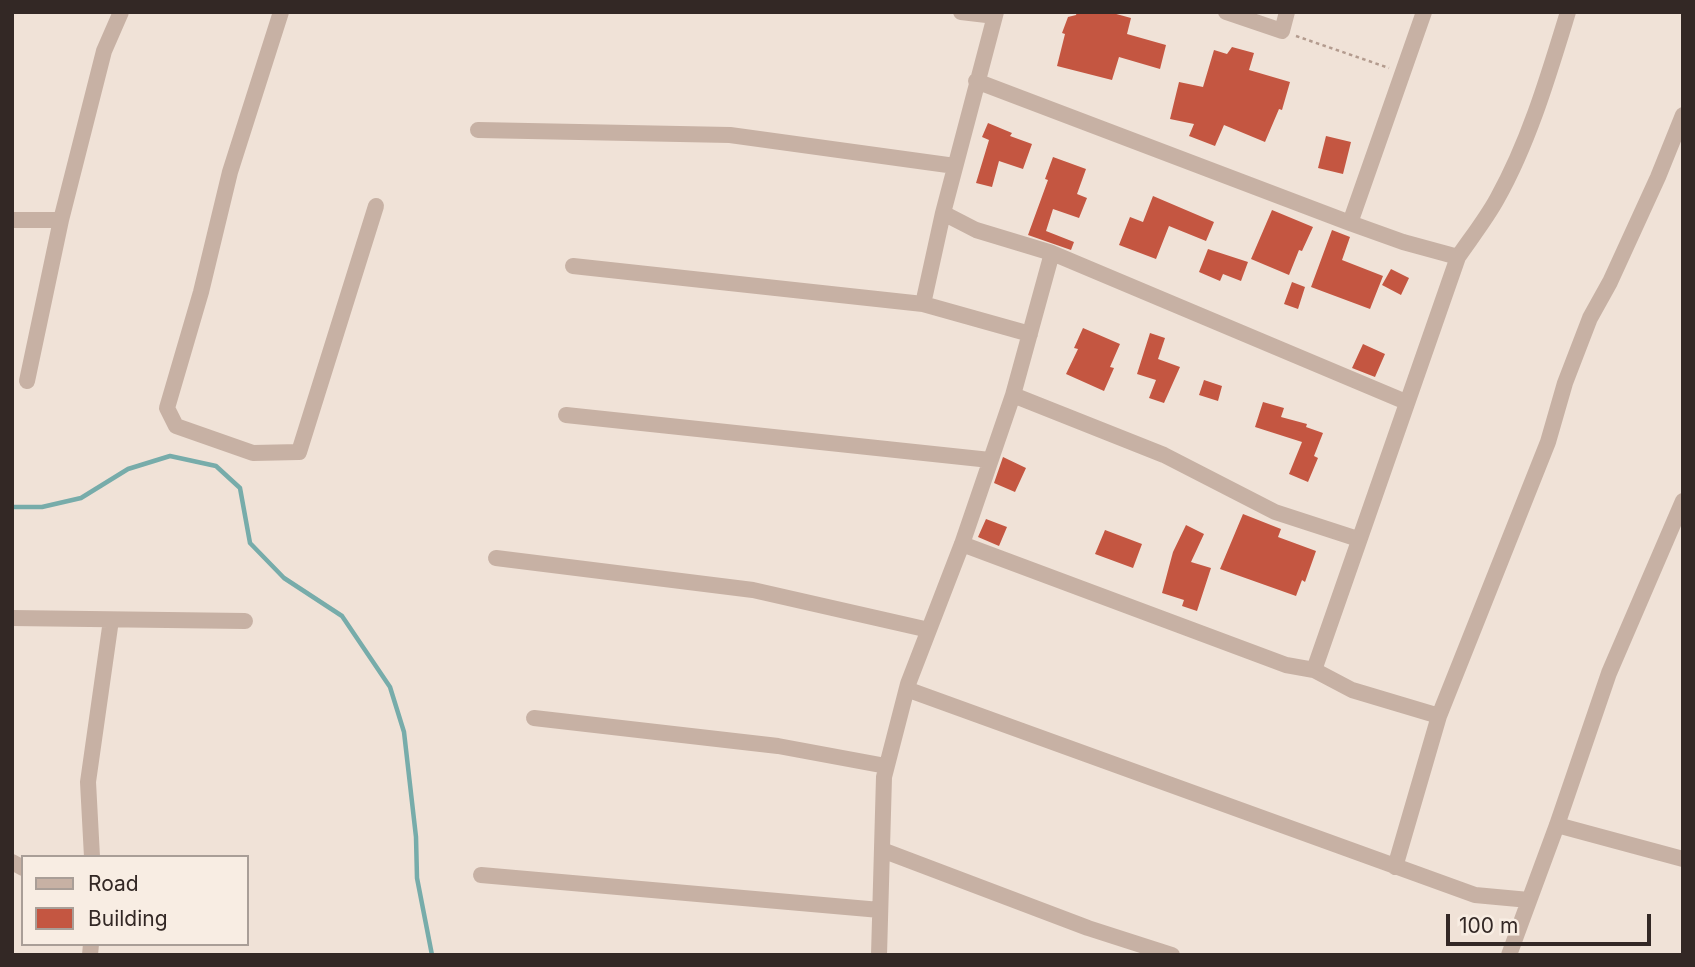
<!DOCTYPE html>
<html>
<head>
<meta charset="utf-8">
<style>
  body { margin:0 }
  #map { position:relative; width:1695px; height:967px; overflow:hidden; background:#f0e2d7; font-family:Inter,sans-serif }
  canvas { display:block }
  .frame { position:absolute; inset:0; border:14px solid #332825; pointer-events:none }
  .legend { position:absolute; left:21px; top:855px; width:228px; height:91px; box-sizing:border-box; background:#f8ede3; border:2px solid #a99e97; margin:0; padding:9px 12px; list-style:none; font-size:21px; color:#332825 }
  .legend li { display:flex; align-items:center; gap:14px; height:35px }
  .legend b { width:35px; border:2px solid #a99e97 }
  .scale { position:absolute; left:1446px; top:914px; width:205px; height:32px; box-sizing:border-box; border:4px solid #332825; border-top:0; padding-left:9px; font-size:21px; line-height:24px; white-space:nowrap; color:#332825; -webkit-text-stroke:5px #f8ede3; paint-order:stroke }
</style>
</head>
<body>
<div id="map">
<canvas width="1695" height="967"></canvas>
<div class="frame"></div>
<ul class="legend">
<li><b style="height:9px;background:#c7b1a4"></b>Road</li>
<li><b style="height:19px;background:#c45641"></b>Building</li>
</ul>
<div class="scale">100 m</div>
</div>
<script>
const c = document.querySelector('canvas').getContext('2d');
c.lineJoin = 'round';
function trace(path, color, width, dash) { c.strokeStyle = color; c.lineWidth = width; c.lineCap = dash ? 'butt' : 'round'; c.setLineDash(dash || []); c.stroke(path); }
function fill(path, color) { c.fillStyle = color; c.fill(path, 'evenodd'); }
const stream = new Path2D(`
  M 12,507 L 42,507 L 81,498 L 128,469 L 170,456 L 216,466 L 240,488 L 250,543 L 284,578 L 342,616 L 390,687 L 404,732 L 416,837 L 417,878 L 432,955`);
const building = new Path2D(`
  M 1077,12 L 1109,12 L 1131,18 L 1127,34 L 1166,45 L 1160,69 L 1119,57 L 1112,80 L 1057,66 L 1065,34 L 1062,33 L 1068,17 L 1076,15 Z
  M 1232,47 L 1254,53 L 1249,70 L 1290,82 L 1282,110 L 1279,109 L 1265,142 L 1224,125 L 1215,146 L 1189,136 L 1194,124 L 1170,119 L 1179,82 L 1203,87 L 1214,50 L 1227,54 Z
  M 988,123 L 1012,133 L 1010,136 L 1032,144 L 1023,169 L 999,161 L 992,187 L 976,183 L 989,140 L 982,137 Z
  M 1326,136 L 1351,142 L 1343,174 L 1318,168 Z
  M 1053,157 L 1086,169 L 1077,194 L 1087,198 L 1079,218 L 1053,209 L 1046,231 L 1074,242 L 1071,250 L 1028,235 L 1048,180 L 1045,179 Z
  M 1153,196 L 1214,222 L 1206,241 L 1169,226 L 1156,259 L 1119,245 L 1130,217 L 1143,222 Z
  M 1272,210 L 1313,227 L 1302,251 L 1299,250 L 1289,275 L 1251,259 Z
  M 1332,230 L 1350,237 L 1342,260 L 1383,276 L 1370,309 L 1311,287 Z
  M 1208,249 L 1248,262 L 1241,281 L 1223,274 L 1220,281 L 1199,272 Z
  M 1391,269 L 1409,278 L 1401,295 L 1382,285 Z
  M 1292,282 L 1305,287 L 1298,309 L 1284,304 Z
  M 1083,328 L 1120,344 L 1110,367 L 1114,368 L 1104,391 L 1066,374 L 1078,349 L 1074,348 Z
  M 1150,333 L 1165,338 L 1158,359 L 1180,367 L 1164,403 L 1149,398 L 1156,380 L 1137,374 Z
  M 1363,344 L 1385,354 L 1375,377 L 1352,368 Z
  M 1204,380 L 1222,386 L 1218,401 L 1199,395 Z
  M 1263,402 L 1284,408 L 1281,417 L 1307,424 L 1306,427 L 1323,433 L 1314,456 L 1318,458 L 1308,482 L 1289,474 L 1302,442 L 1255,427 Z
  M 1003,457 L 1026,468 L 1015,492 L 994,483 Z
  M 1243,514 L 1281,529 L 1278,537 L 1316,551 L 1305,582 L 1302,580 L 1296,596 L 1220,569 Z
  M 986,519 L 1007,527 L 999,546 L 978,537 Z
  M 1186,525 L 1204,534 L 1191,562 L 1211,568 L 1197,611 L 1182,606 L 1184,600 L 1162,593 L 1173,552 Z
  M 1105,530 L 1142,544 L 1133,568 L 1095,554 Z`);
const path = new Path2D(`
  M 1296,36 L 1389,68`);
const street = new Path2D(`
  M 281,12 L 230,172 L 201,292 L 167,408 L 176,426 L 253,453 L 299,452 L 376,206
  M 961,12 L 995,16
  M 1226,12 L 1282,31 L 1287,12
  M 976,81 L 1350,223 L 1403,242 L 1458,257
  M 478,130 L 730,135 L 955,166
  M 943,213 L 976,230 L 1052,253 L 1406,402
  M 12,220 L 61,220
  M 1350,223 L 1424,12
  M 1052,253 L 1013,395 L 962,544 L 908,684 L 909,690 L 1475,895 L 1529,900
  M 573,266 L 923,304 L 1030,334
  M 923,304 L 943,213 L 996,12
  M 27,381 L 61,220 L 104,51 L 121,12
  M 1013,395 L 1164,455 L 1275,512 L 1358,539
  M 566,415 L 990,460
  M 962,544 L 1286,665 L 1314,670 L 1352,690 L 1439,716
  M 496,558 L 753,590 L 929,630
  M 12,618 L 245,621
  M 1314,670 L 1458,257 C 1471,238 1486,219 1497,199 C 1529,142 1549,74 1568,12
  M 534,718 L 778,746 L 886,766
  M 1557,825 L 1683,859
  M 882,850 L 1088,928 L 1172,955
  M 92,857 L 88,782 L 111,620
  M 12,862 L 23,868
  M 1395,867 L 1439,716 L 1548,442 L 1565,383 L 1590,318 L 1610,282 L 1658,177 L 1683,115
  M 481,875 L 880,910
  M 90,955 L 91,944
  M 879,955 L 884,777 L 908,684
  M 1509,955 L 1557,825 L 1609,673 L 1683,501`);
trace(stream, '#77acaa', 4.5);
fill(building, '#c45641');
trace(path, '#b39b8e', 2.5, [3.5, 3.5]);
trace(street, '#c7b1a4', 16);
</script>
</body>
</html>
